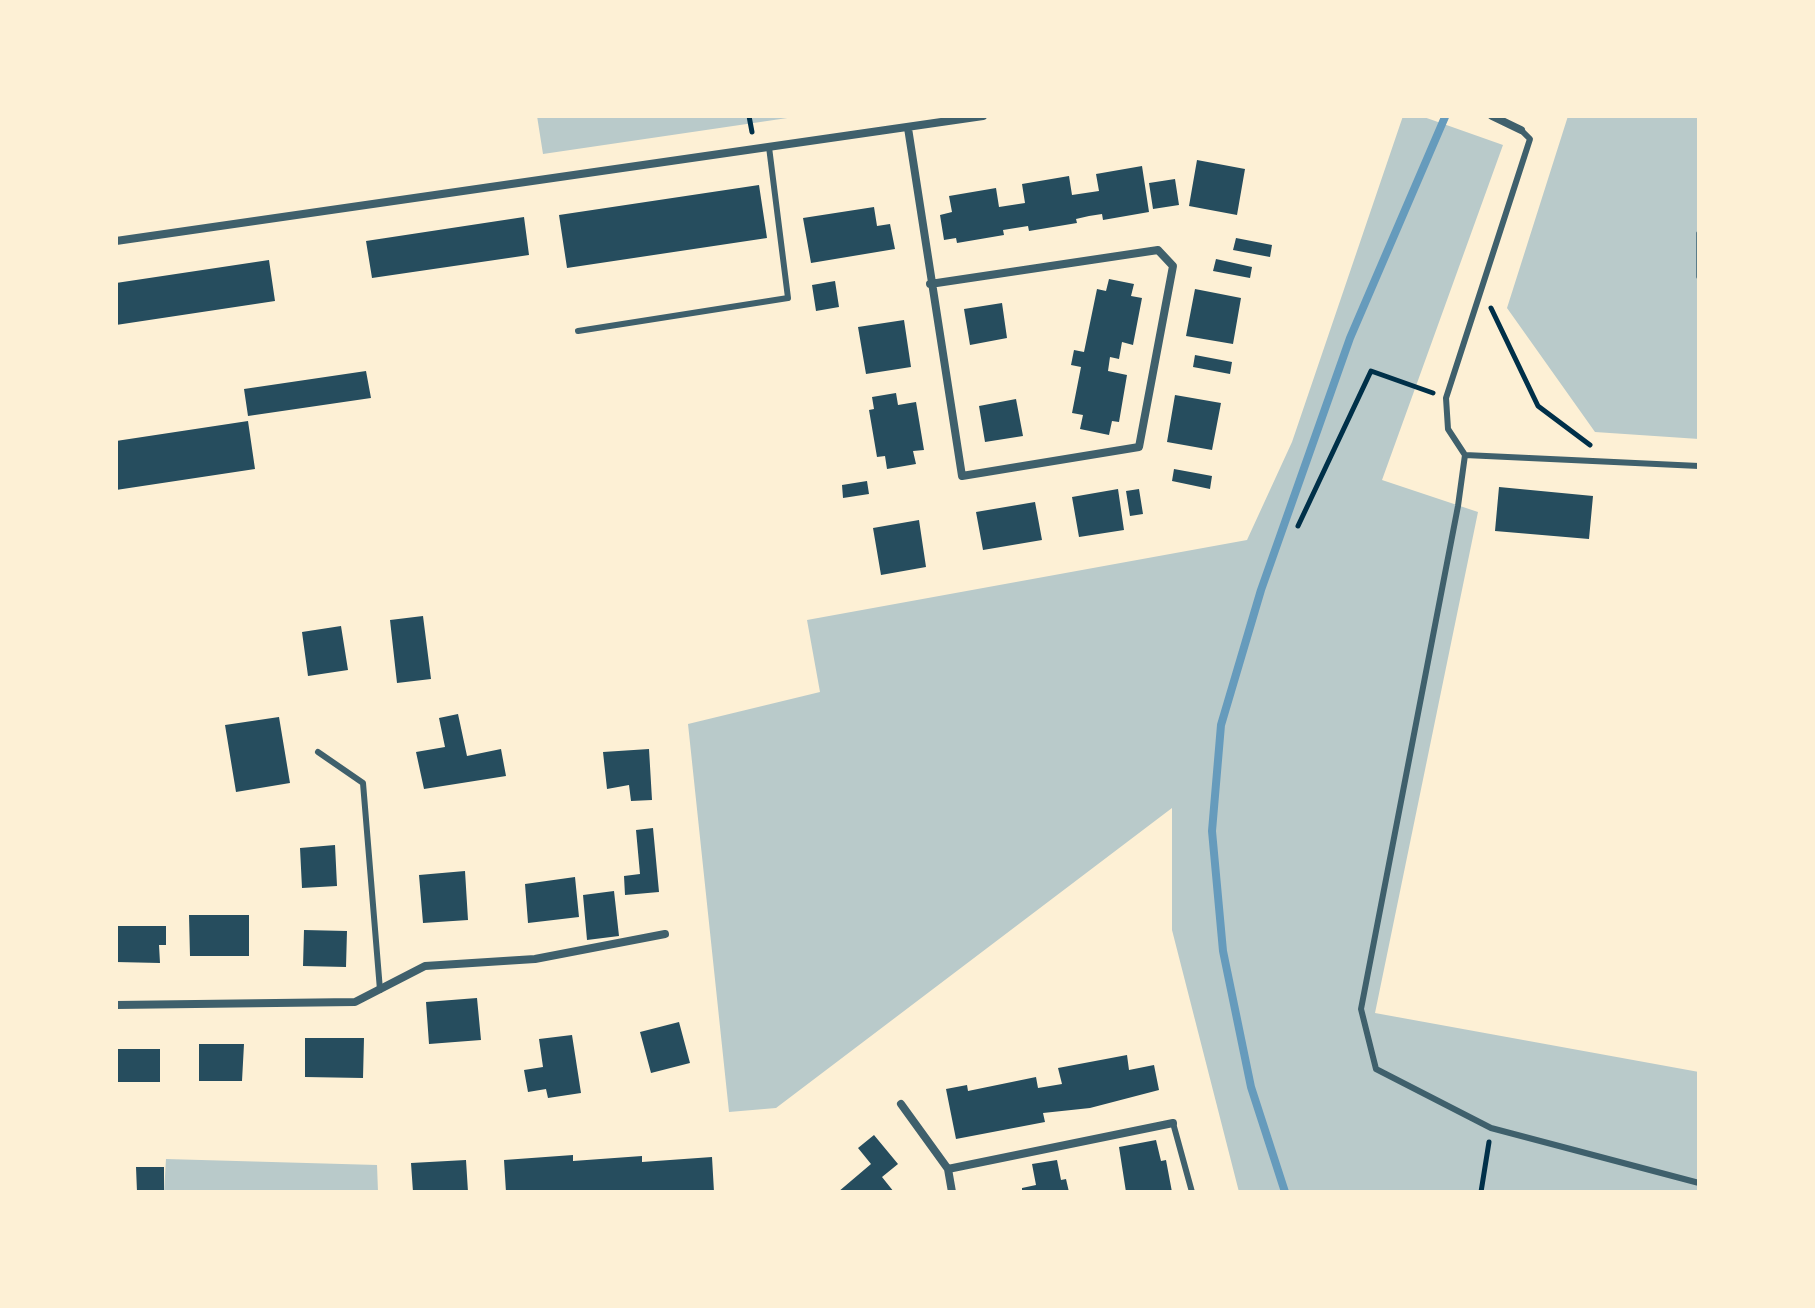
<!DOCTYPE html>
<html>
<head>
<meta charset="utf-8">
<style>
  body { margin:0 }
  #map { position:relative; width:1815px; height:1308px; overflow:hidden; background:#fdf0d5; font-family:Rubik,sans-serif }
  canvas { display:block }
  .frame { position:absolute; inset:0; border:118px solid #fdf0d5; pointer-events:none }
</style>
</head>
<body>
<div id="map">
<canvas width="1815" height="1308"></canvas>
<div class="frame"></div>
</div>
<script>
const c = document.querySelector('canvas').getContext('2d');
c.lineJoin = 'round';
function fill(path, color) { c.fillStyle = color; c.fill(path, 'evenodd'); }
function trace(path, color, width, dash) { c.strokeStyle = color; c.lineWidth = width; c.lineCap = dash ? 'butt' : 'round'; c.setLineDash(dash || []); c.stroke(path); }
const green = new Path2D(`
  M 537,116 L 801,116 L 543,154 Z
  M 1403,116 L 1421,116 L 1503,145 L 1382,480 L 1478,512 L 1375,1013 L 1699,1072 L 1699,1192 L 1239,1192 L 1172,930 L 1172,808 L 776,1108 L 729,1112 L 688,724 L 820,692 L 807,620 L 1247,540 L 1292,442 Z
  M 1568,116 L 1699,116 L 1699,439 L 1595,432 L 1507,308 Z
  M 166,1159 L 377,1165 L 378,1192 L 164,1192 Z`);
const stream = new Path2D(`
  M 1285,1192 L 1251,1087 L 1223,951 L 1212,831 L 1221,725 L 1261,590 L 1350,338 L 1445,117`);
const building = new Path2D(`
  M 1197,160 L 1245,169 L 1237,215 L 1189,206 Z
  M 1142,166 L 1149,212 L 1103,220 L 1102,214 L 1089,216 L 1076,219 L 1077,223 L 1029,231 L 1028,226 L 1003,230 L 1004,235 L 957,243 L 956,238 L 944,240 L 940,215 L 952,212 L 949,196 L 996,188 L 999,207 L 1025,203 L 1022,184 L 1069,176 L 1072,195 L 1099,191 L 1096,174 Z
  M 1175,179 L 1179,205 L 1153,209 L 1149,183 Z
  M 759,185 L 767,238 L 567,268 L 559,215 Z
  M 874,207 L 877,226 L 890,224 L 895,249 L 811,263 L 803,218 Z
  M 524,217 L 529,255 L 372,278 L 366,241 Z
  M 1236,238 L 1272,245 L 1270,257 L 1233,250 Z
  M 1216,259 L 1252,267 L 1250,278 L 1213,271 Z
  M 269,260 L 275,301 L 116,325 L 116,283 Z
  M 1109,279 L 1134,284 L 1131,296 L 1142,298 L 1133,345 L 1122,342 L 1119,359 L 1110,357 L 1108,371 L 1127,375 L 1119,422 L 1112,421 L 1109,435 L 1080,429 L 1083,415 L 1072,413 L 1081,367 L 1071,365 L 1074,350 L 1084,352 L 1097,289 L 1106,291 Z
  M 835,281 L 839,307 L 816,311 L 812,285 Z
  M 1195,289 L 1241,298 L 1233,344 L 1186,336 Z
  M 1002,303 L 1007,338 L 970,345 L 964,309 Z
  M 904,320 L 911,367 L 866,374 L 858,327 Z
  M 1195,355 L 1232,362 L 1230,374 L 1193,367 Z
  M 366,371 L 371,398 L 248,416 L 244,389 Z
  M 896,393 L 898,405 L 916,402 L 924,450 L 913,451 L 916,464 L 887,469 L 885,456 L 877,457 L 869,410 L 874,409 L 872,397 Z
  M 1175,395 L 1221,403 L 1212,450 L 1167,442 Z
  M 1016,399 L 1023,436 L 985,442 L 979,406 Z
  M 248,421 L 255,469 L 116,490 L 116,441 Z
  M 1174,469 L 1212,476 L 1210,489 L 1172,481 Z
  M 867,481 L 869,494 L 843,498 L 842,485 Z
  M 1499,487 L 1593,496 L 1589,539 L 1495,531 Z
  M 1118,489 L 1124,530 L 1079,537 L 1072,497 Z
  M 1139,489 L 1143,514 L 1130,516 L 1126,491 Z
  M 1035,502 L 1042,540 L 983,550 L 976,512 Z
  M 919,520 L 926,567 L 881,575 L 873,528 Z
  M 423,616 L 431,679 L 397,683 L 390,620 Z
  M 341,626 L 348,670 L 308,676 L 302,632 Z
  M 458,714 L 467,756 L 501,749 L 506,776 L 424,789 L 416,752 L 445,747 L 439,718 Z
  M 279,717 L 290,783 L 236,792 L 225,725 Z
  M 649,749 L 652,800 L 631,801 L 629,785 L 607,789 L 603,752 Z
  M 653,828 L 659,892 L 625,895 L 624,876 L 640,874 L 636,830 Z
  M 335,845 L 337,886 L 302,888 L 300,848 Z
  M 465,871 L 468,920 L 423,923 L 419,875 Z
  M 575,877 L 579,917 L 528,923 L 525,884 Z
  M 614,891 L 619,936 L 587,940 L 583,895 Z
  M 189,915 L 249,915 L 249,956 L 190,956 Z
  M 116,926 L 166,926 L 166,945 L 159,945 L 160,963 L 116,962 Z
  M 304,930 L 347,931 L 346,967 L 303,966 Z
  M 477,998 L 481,1040 L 429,1044 L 426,1002 Z
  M 679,1022 L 690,1063 L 651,1073 L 640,1032 Z
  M 572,1035 L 581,1093 L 548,1098 L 546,1089 L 528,1092 L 524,1070 L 543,1067 L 539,1039 Z
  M 305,1038 L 364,1038 L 363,1078 L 305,1077 Z
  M 199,1044 L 244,1044 L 242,1081 L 199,1081 Z
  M 116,1049 L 160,1049 L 160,1082 L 116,1082 Z
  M 1127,1055 L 1129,1070 L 1154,1065 L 1159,1090 L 1090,1108 L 1043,1113 L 1045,1122 L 956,1139 L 946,1089 L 967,1085 L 968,1091 L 1036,1077 L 1038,1088 L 1062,1084 L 1058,1068 Z
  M 874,1135 L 898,1164 L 882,1177 L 894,1192 L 838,1192 L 871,1164 L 858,1148 Z
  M 1156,1140 L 1161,1161 L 1166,1160 L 1172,1192 L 1126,1192 L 1119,1147 Z
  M 573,1155 L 573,1161 L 642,1156 L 642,1162 L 712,1157 L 714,1192 L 506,1192 L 504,1160 Z
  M 466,1160 L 468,1192 L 413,1192 L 411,1163 Z
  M 1057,1160 L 1061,1180 L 1066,1179 L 1069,1192 L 1022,1192 L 1022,1188 L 1036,1185 L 1032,1164 Z
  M 136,1167 L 164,1167 L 164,1192 L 137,1192 Z`);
const path = new Path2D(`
  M 749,116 L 752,132
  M 1699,233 L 1699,277
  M 1491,308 L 1538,406 L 1590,445
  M 1298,526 L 1371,371 L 1433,393
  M 1481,1192 L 1489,1142`);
const service = new Path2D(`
  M 1521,130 L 1530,139 L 1446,398 L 1448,429 L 1465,455 L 1458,506 L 1361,1009 L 1376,1069 L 1491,1128 L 1699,1183
  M 578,331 L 788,298 L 769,147
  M 1465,455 L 1699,466
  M 318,752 L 363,783 L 380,990
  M 1173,1123 L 1192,1192`);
const minor = new Path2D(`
  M 1492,116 L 1521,130
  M 908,128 L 962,476 L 1139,447 L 1173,266 L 1158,250 L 930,284
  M 116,241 L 983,116
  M 116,1005 L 355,1002 L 425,966 L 535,959 L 665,934
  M 901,1104 L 948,1169 L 952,1192
  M 948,1169 L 1173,1123`);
fill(green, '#b9caca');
trace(stream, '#669bbc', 8);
fill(building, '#264d5e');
trace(path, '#003049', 5);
trace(service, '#3f606c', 6);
trace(minor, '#3f606c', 8);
</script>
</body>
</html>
